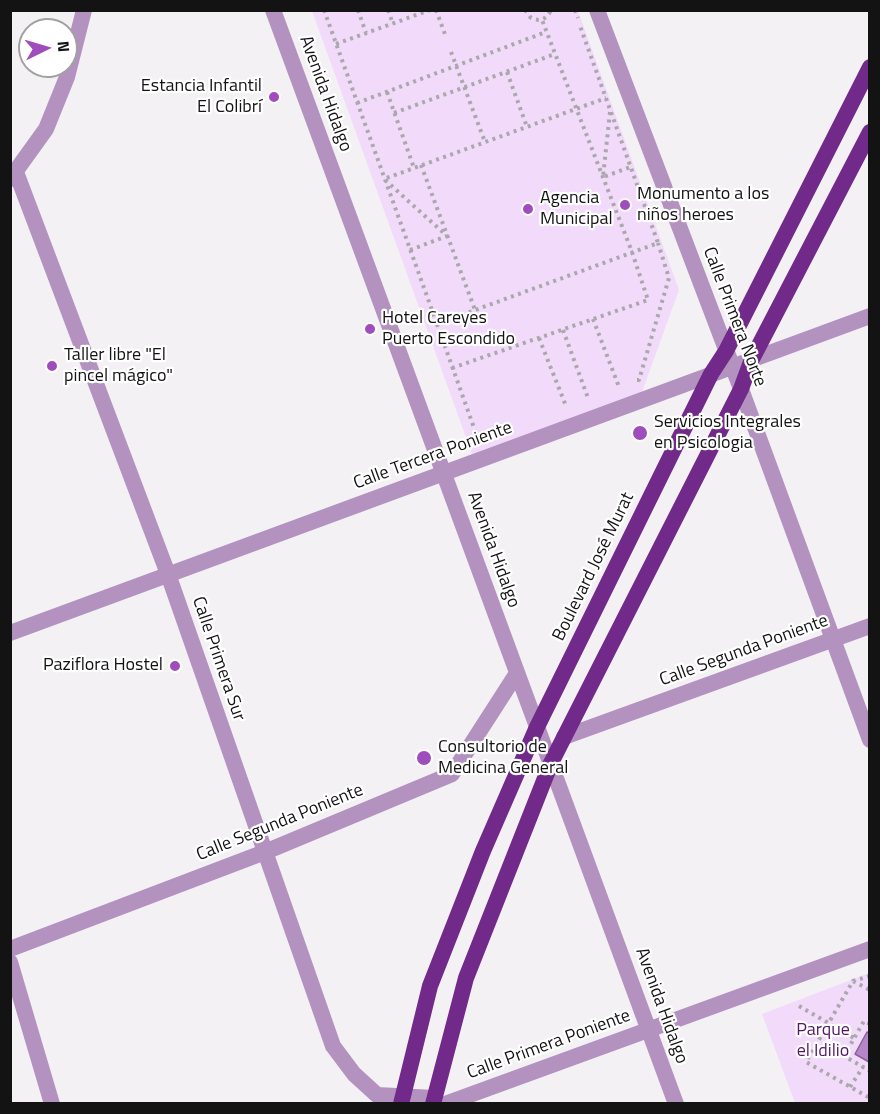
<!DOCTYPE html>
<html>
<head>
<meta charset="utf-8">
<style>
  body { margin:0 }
  #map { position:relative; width:880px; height:1114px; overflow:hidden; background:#f4f1f5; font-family:"Titillium Web",sans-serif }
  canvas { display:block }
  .frame { position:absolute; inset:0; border:12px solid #141314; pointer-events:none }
  .north { position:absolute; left:18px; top:18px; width:60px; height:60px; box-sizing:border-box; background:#fff; border:2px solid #a1a1a1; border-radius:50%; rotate:85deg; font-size:16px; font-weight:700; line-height:24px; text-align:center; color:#141314 }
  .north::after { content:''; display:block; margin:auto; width:21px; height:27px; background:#9f4dbc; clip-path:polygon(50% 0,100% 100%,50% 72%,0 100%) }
</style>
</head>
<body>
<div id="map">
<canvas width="880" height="1114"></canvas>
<div class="frame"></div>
<div class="north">N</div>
</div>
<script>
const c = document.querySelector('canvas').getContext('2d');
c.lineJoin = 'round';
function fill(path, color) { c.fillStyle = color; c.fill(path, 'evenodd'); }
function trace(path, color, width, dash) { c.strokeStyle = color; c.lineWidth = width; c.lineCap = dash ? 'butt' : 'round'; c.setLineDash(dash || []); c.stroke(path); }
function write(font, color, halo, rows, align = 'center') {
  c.font = font + ' "Titillium Web",sans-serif'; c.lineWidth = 4.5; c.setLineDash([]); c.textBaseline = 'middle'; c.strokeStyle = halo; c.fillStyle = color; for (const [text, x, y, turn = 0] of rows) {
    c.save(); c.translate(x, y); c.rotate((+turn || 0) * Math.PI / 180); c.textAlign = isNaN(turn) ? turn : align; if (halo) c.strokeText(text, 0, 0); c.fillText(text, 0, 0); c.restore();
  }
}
const green = new Path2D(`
  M 312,11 L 578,11 L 679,290 L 642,392 L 472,454 Z
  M 869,973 L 869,1103 L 795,1103 L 762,1014 Z`);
const water = new Path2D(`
  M 867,1032 L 869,1033 L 869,1062 L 855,1054 Z`);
const path = new Path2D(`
  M 324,10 L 437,324 L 658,243 L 580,26
  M 358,10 L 366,33
  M 388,10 L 393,24
  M 436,10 L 446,37
  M 525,10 L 531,18 C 540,22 547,19 551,10
  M 575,10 L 578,18
  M 336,44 L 430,10
  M 451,52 L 485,142
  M 507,72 L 527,127
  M 387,92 L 414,168
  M 357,103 L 546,32
  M 610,112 L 603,177 L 631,167
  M 394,113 L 555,54
  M 421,165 L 475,310
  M 410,250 L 447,236 L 384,179 L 606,98
  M 593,319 L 619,387
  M 437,324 L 478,439 L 481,438
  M 563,330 L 588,398
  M 539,338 L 566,406
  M 452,368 L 648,300 L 632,252 L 542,20
  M 637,380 L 639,380 L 669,278 L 658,243
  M 870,976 L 853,981 L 806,1062 L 870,1098
  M 853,981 L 870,990
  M 799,1006 L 854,1038
  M 870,1024 L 864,1021 L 844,1056 L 870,1071
  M 850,1087 L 863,1067`);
const minor = new Path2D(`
  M 273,10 L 676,1104
  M 16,172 L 168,574 L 333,1046 L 354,1074 L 377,1095 L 434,1098
  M 564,737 L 870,626
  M 10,949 L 265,852 L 452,774 L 517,673
  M 10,962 L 52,1104
  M 445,1104 L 870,949`);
const tertiary = new Path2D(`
  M 597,10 L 741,389 L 870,740
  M 10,179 L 46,129 L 67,77 L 84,10
  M 10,633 L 870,316`);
const trunk = new Path2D(`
  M 401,1104 L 430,986 L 483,851 L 537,727 L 711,374 L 726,351 L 870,67
  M 433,1104 L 466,978 L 551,763 L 741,389 L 752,359 L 870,132`);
const markers = [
  [274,97,6,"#9f4dbc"],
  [625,205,6,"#9f4dbc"],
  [528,209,6,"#9f4dbc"],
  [370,329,6,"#9f4dbc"],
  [52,366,6,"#9f4dbc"],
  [640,433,8,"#9f4dbc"],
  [175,666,6,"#9f4dbc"],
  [424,758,8,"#9f4dbc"]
];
const poiNames = [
  ["Estancia Infantil",262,87,"right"],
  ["El Colibrí",262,108,"right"],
  ["Monumento a los",637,195],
  ["niños heroes",637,216],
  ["Agencia",540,199],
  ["Municipal",540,220],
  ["Hotel Careyes",382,319],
  ["Puerto Escondido",382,340],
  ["Taller libre \"El",64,356],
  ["pincel mágico\"",64,377],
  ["Servicios Integrales",654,423],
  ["en Psicologia",654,444],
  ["Paziflora Hostel",163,666,"right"],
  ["Consultorio de",438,748],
  ["Medicina General",438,769]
];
const streetNames = [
  ["Avenida Hidalgo",325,94,70],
  ["Calle Primera Norte",734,317,69],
  ["Calle Tercera Poniente",433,456,-20],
  ["Avenida Hidalgo",493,550,70],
  ["Boulevard José Murat",594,567,-64],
  ["Calle Segunda Poniente",744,651,-20],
  ["Calle Primera Sur",218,659,71],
  ["Calle Segunda Poniente",280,823,-22],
  ["Avenida Hidalgo",661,1006,70],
  ["Calle Primera Poniente",549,1045,-20]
];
const parkNames = [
  ["Parque",823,1031],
  ["el Idilio",823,1052]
];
fill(green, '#f2dafb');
fill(water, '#b786c9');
trace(water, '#866493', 1.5);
trace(path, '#aaa8ab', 4, [3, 4.5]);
trace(minor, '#b392c0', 16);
trace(tertiary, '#b392c0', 16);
trace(trunk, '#722a8a', 16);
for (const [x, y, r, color] of markers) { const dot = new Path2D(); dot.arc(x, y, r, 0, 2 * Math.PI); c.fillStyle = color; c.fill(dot); trace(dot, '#fff', 2); }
write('18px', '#141314', '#fff', poiNames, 'left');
write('18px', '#141314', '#fff', streetNames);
write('18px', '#541668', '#fff', parkNames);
</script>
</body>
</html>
